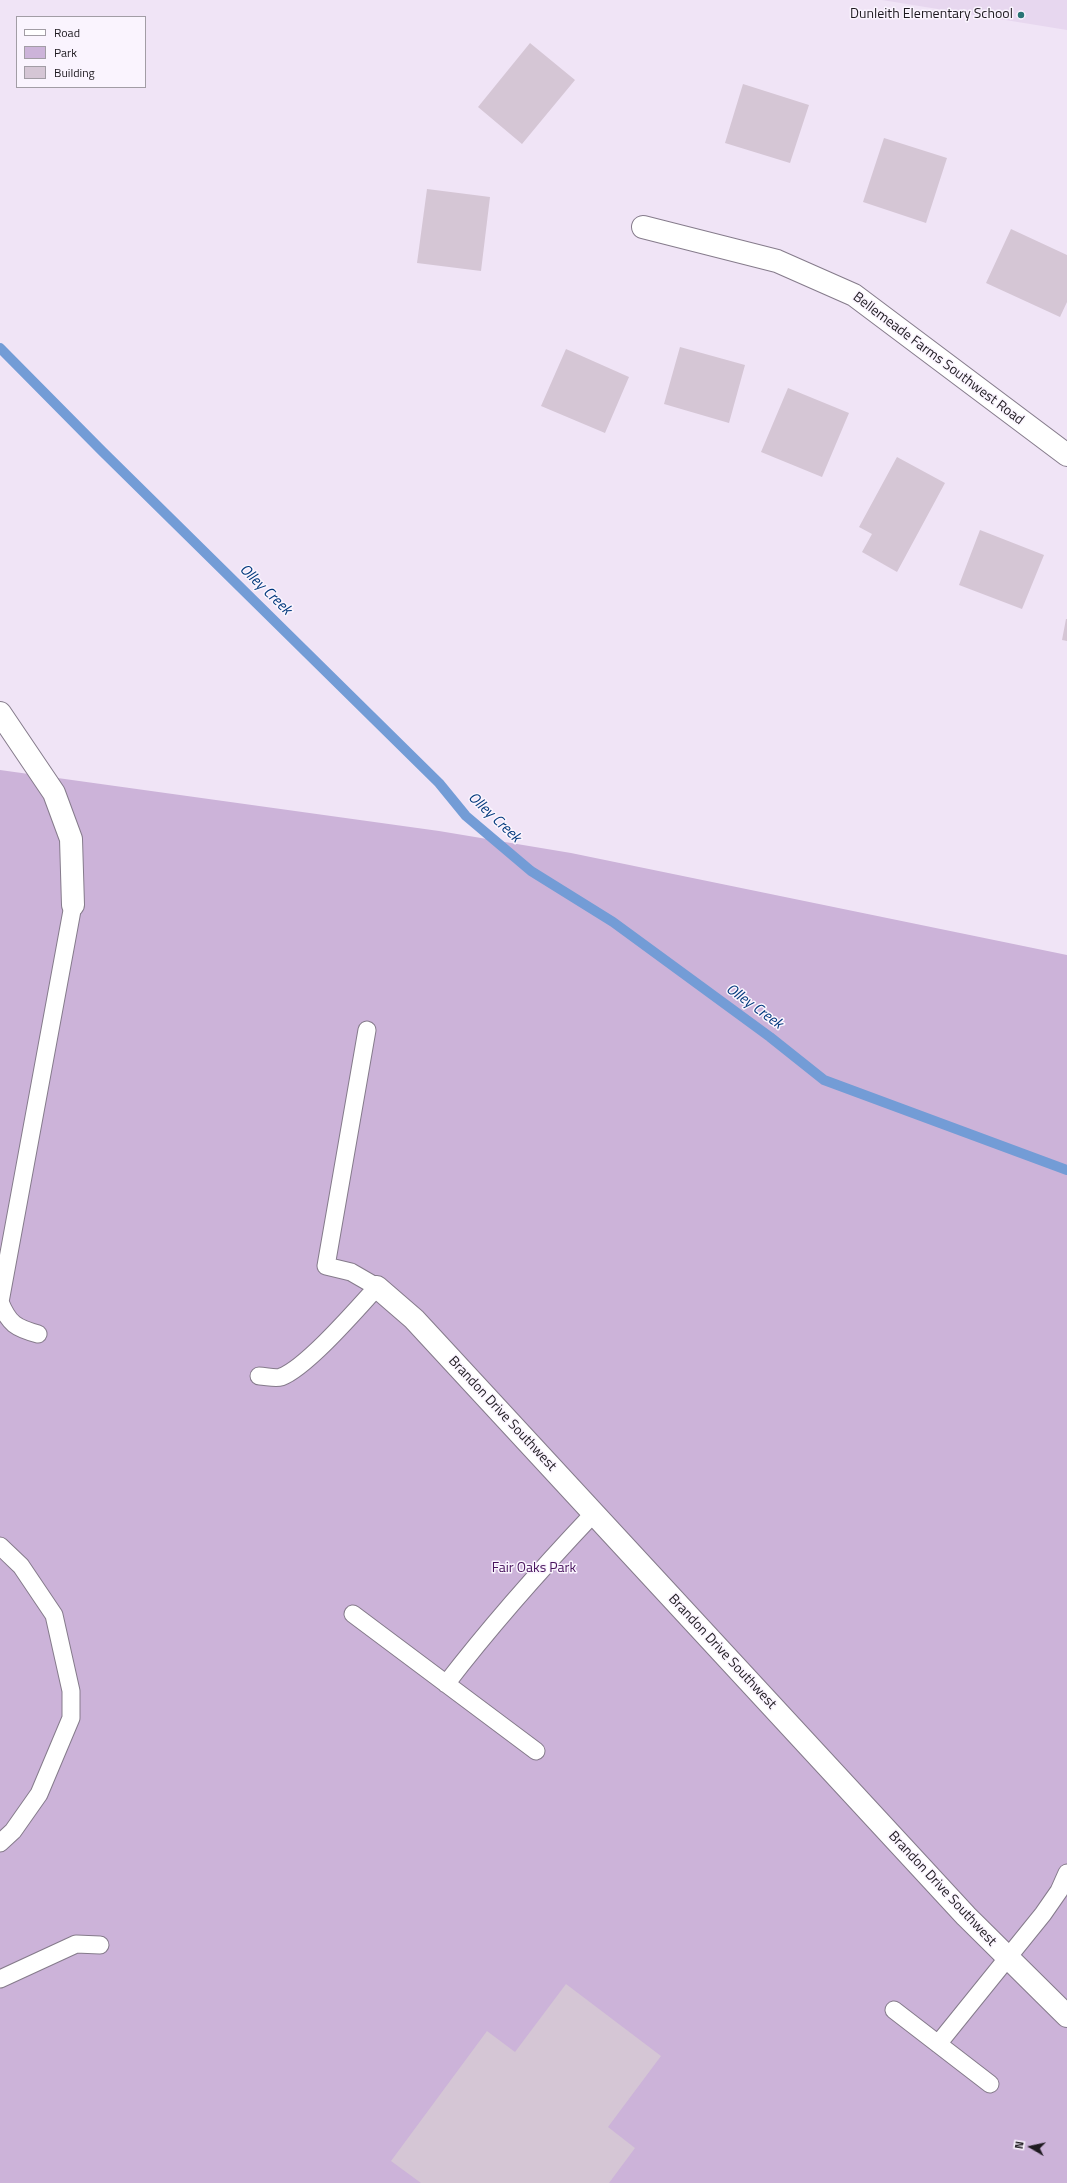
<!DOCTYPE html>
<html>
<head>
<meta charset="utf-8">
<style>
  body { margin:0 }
  #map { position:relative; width:1067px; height:2183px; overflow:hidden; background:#f0e4f6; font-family:"Titillium Web",sans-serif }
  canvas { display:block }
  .legend { position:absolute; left:16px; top:16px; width:130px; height:72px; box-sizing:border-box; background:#faf4fe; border:1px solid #a29da5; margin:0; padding:5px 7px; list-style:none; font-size:12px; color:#1e1a20 }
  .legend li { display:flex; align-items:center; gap:8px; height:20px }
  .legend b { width:20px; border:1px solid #a29da5 }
  .north { position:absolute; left:1011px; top:2127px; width:40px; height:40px; -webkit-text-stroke:3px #faf4fe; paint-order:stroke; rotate:279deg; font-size:11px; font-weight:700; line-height:16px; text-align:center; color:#1e1a20 }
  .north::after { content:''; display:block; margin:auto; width:14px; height:18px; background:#1e1a20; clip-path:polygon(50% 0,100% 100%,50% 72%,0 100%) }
</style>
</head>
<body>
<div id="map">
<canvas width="1067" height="2183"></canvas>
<ul class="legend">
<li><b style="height:5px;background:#fff"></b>Road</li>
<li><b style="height:11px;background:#ccb3d9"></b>Park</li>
<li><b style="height:11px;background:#d5c6d5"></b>Building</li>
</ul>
<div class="north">N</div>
</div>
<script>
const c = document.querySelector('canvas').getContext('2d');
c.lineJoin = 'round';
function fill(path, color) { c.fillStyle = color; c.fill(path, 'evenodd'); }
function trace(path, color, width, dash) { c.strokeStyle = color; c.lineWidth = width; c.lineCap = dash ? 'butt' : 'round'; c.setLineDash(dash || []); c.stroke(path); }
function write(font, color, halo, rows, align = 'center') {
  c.font = font + ' "Titillium Web",sans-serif'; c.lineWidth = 3; c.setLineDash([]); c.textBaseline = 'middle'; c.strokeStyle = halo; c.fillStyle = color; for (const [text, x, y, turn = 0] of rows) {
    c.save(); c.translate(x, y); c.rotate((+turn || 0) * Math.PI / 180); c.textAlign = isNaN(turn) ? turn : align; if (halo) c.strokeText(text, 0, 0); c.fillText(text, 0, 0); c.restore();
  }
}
const built = new Path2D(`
  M 882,0 L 1067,0 L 1067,30 Z`);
const green = new Path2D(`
  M 0,770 L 439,831 L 571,853 L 1067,955 L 1067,2183 L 0,2183 Z`);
const stream = new Path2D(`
  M 0,348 L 102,451 L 439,783 L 466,816 L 531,871 L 613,922 L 770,1037 L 824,1080 L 1067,1170`);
const building = new Path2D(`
  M 530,43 L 575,80 L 522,144 L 478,107 Z
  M 743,84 L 809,105 L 790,163 L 725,143 Z
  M 884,138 L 947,158 L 926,223 L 863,202 Z
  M 427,189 L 490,197 L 481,271 L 417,263 Z
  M 1011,229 L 1067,255 L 1067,302 L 1060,317 L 986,283 Z
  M 680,347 L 745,365 L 729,423 L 664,404 Z
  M 566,349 L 629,377 L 605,433 L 541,406 Z
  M 788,388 L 849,413 L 822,477 L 761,452 Z
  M 897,457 L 945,483 L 897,572 L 862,552 L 872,534 L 859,527 Z
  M 980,530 L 1044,555 L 1022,609 L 959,585 Z
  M 1066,619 L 1067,619 L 1067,641 L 1062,640 Z
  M 566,1984 L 661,2056 L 608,2127 L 635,2148 L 609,2183 L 421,2183 L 391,2161 L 487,2031 L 515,2052 Z`);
const lane = new Path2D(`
  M 38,1334 C 16,1328 9,1324 0,1302 L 73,905
  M 259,1376 C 266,1376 275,1379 281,1377 C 306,1368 357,1309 377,1287 L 351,1272 L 326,1266 L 367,1030
  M 0,1546 L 21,1566 L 54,1615 L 71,1691 L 71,1718 L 39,1794 L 13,1831 L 0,1843
  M 353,1614 L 536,1751
  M 446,1684 C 492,1624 542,1568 594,1513
  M 0,1979 L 76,1944 L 100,1945
  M 894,2010 L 990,2084
  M 938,2044 L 1043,1914 L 1059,1891 L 1067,1873`);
const street = new Path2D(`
  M 643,227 L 777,261 L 854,295 L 1067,455
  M 0,713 L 54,793 L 71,839 L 73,905
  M 377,1287 L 414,1319 L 966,1916 L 1067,2016`);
const markers = [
  [1021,15,4,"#297475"]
];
const poiNames = [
  ["Dunleith Elementary School",1013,15]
];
const streetNames = [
  ["Bellemeade Farms Southwest Road",938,359,37],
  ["Brandon Drive Southwest",502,1414,47],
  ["Brandon Drive Southwest",722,1652,47],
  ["Brandon Drive Southwest",942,1889,47]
];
const parkNames = [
  ["Fair Oaks Park",534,1569]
];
const waterNames = [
  ["Olley Creek",265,590,44],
  ["Olley Creek",494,818,43],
  ["Olley Creek",754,1007,36]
];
fill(built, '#e7d7ef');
fill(green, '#ccb3d9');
trace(stream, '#739cd6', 10);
fill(building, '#d5c6d5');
trace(lane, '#857b8b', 19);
trace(street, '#857b8b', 24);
trace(lane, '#fff', 17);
trace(street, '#fff', 22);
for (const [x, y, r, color] of markers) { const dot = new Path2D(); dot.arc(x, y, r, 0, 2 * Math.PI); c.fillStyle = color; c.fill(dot); trace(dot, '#faf4fe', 1.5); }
write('14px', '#1e1a20', '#faf4fe', poiNames, 'right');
write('14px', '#1e1a20', '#faf4fe', streetNames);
write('14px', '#48145d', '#faf4fe', parkNames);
write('italic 15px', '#00387c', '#faf4fe', waterNames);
</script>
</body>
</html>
